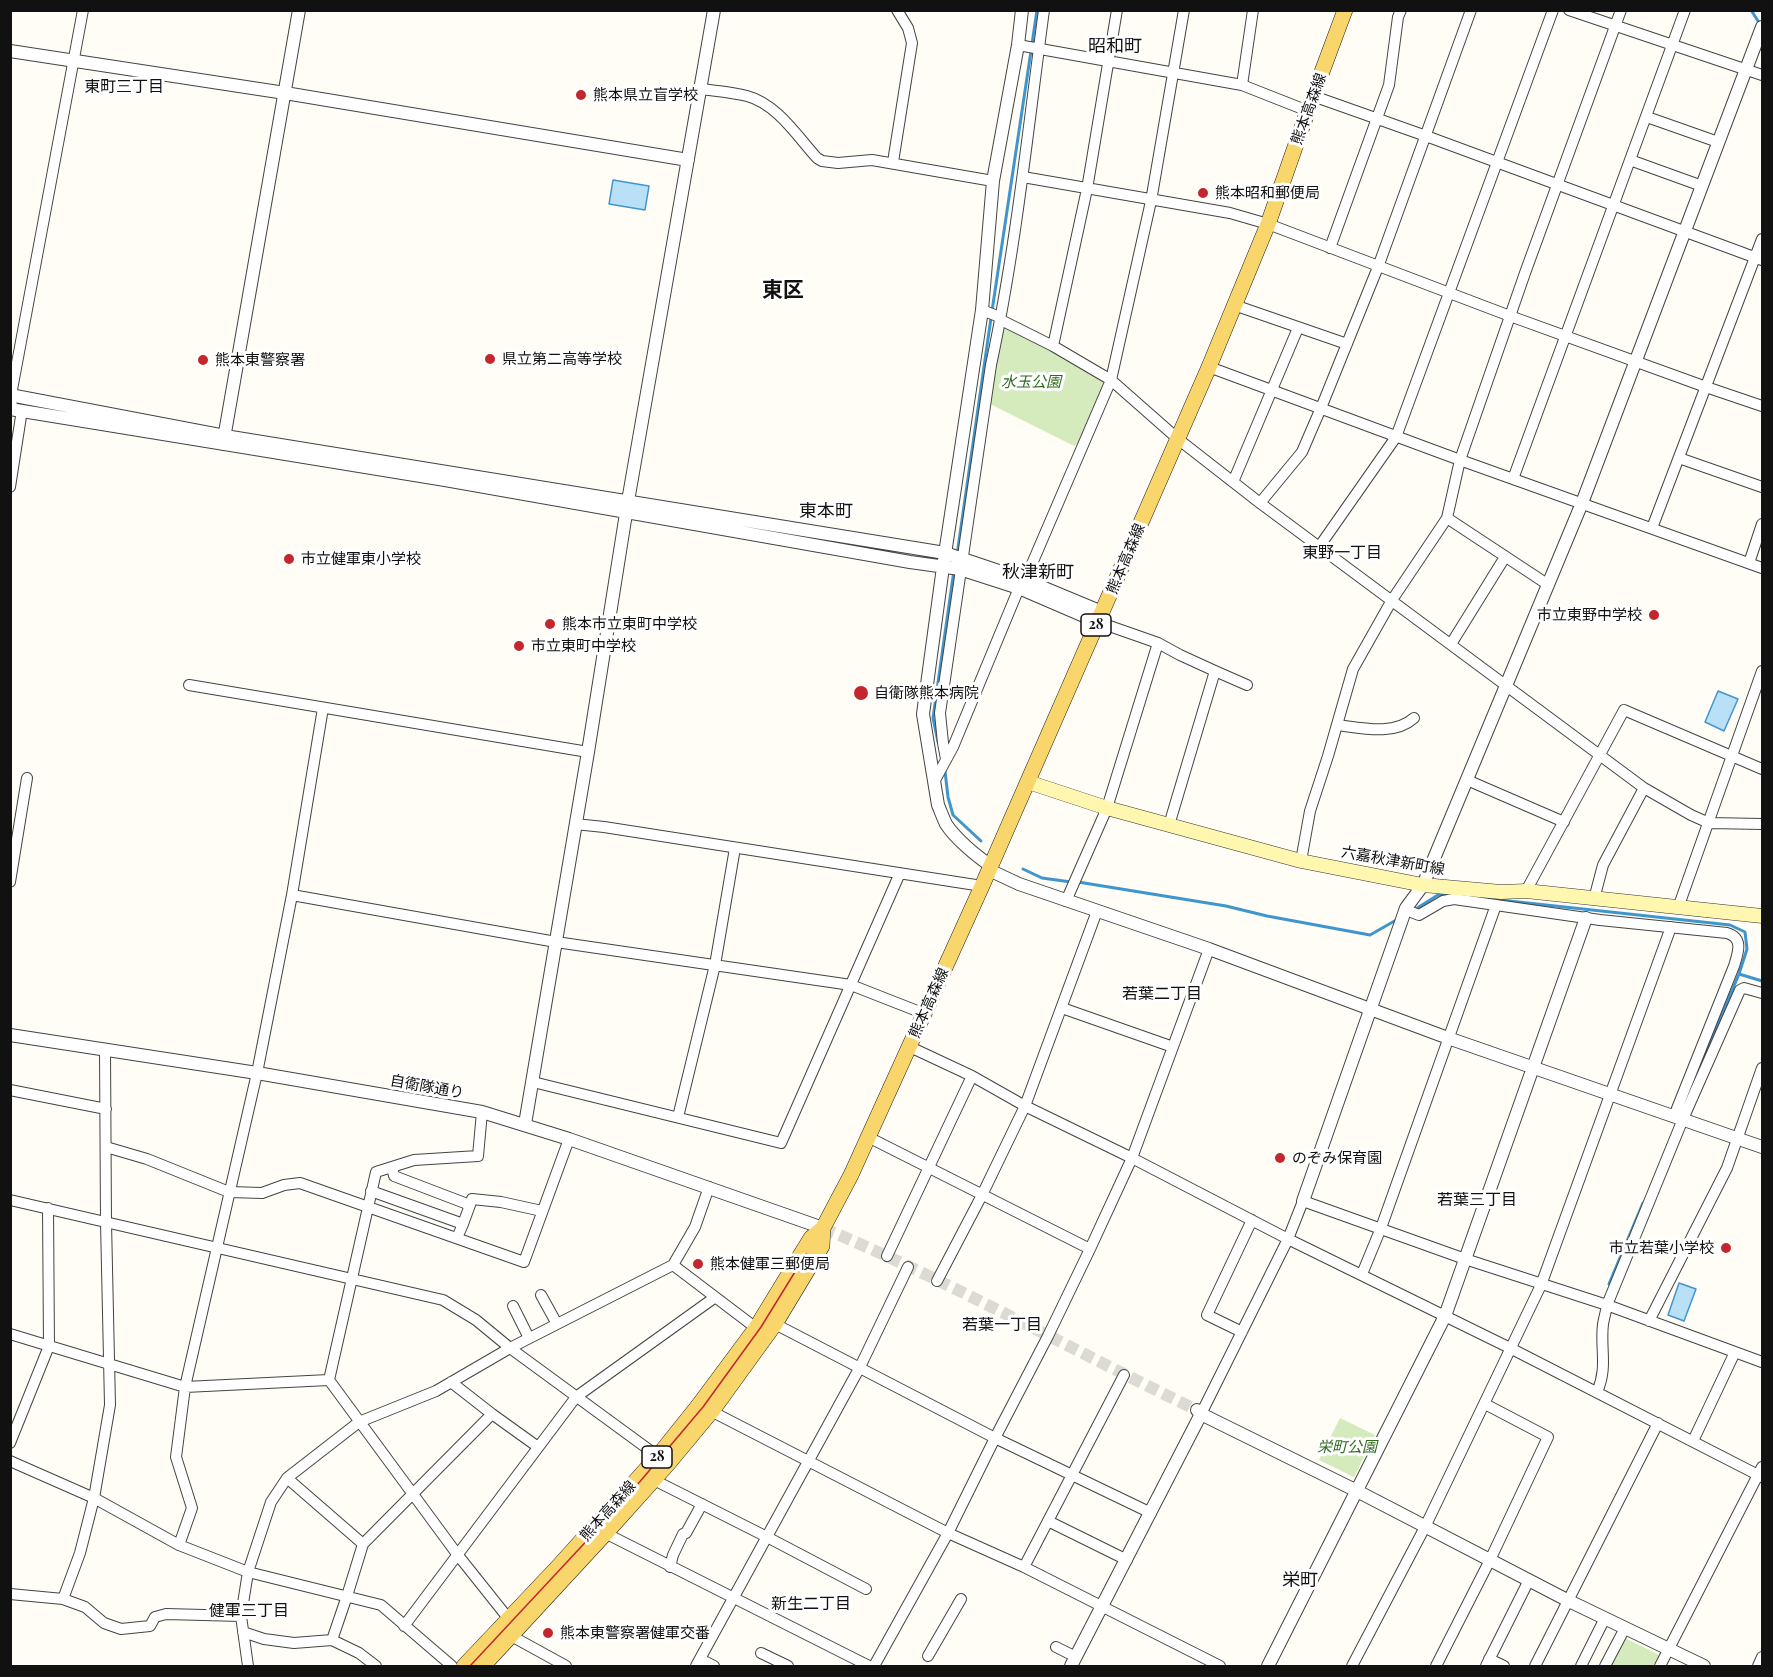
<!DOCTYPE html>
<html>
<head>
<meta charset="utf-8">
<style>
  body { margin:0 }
  #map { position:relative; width:1773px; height:1677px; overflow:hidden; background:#fffdf5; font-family:"Playfair Display",serif }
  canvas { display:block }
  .frame { position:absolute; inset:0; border:12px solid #111; pointer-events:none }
</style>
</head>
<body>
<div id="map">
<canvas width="1773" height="1677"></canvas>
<div class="frame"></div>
</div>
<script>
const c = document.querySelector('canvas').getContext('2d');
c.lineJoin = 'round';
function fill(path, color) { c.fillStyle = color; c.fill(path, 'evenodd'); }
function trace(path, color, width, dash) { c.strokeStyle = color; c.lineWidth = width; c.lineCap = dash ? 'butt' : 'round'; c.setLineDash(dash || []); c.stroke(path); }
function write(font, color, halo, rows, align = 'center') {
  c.font = font + ' "Playfair Display","Noto Sans JP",serif'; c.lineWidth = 6; c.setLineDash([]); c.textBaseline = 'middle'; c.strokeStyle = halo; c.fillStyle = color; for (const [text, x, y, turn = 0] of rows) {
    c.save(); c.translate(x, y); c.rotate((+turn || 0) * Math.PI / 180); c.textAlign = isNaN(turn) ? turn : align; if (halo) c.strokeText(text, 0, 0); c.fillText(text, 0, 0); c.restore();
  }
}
const green = new Path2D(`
  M 1007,328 L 1053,352 L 1103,381 L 1103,386 L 1079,442 L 1074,446 L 990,404 L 1002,329 Z
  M 1340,1418 L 1375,1435 L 1354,1477 L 1319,1460 Z
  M 1627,1639 L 1659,1655 L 1653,1666 L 1608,1666 L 1620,1641 Z`);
const water = new Path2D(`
  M 613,180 L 649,186 L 645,210 L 609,204 Z
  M 1718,691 L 1738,699 L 1724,731 L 1705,722 Z
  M 1679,1283 L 1696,1289 L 1684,1321 L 1668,1315 Z`);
const stream = new Path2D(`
  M 1751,10 L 1758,21 L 1761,23
  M 1032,44 L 1037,10
  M 992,311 L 1031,51
  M 957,555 L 991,318
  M 938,742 L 933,718 L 954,570
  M 945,771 L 948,797 L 953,815 L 981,841
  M 1023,869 L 1042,878 L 1071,882
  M 1078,882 L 1226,906 L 1267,916 L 1370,935 L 1398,919
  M 1491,899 L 1730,925 L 1745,932 L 1747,949 L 1739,974 L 1693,1083
  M 1414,910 L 1438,895 L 1451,895
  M 1739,974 L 1762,981
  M 1609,1284 L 1643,1203`);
const tertiaryTunnel = new Path2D(`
  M 823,1228 C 951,1282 1072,1350 1197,1410`);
const minor = new Path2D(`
  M 1569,10 L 1762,75
  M 1018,45 L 1242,85 L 1308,111
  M 1242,85 L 1253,10
  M 701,89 C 716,91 732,92 747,96 C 777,104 797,136 817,158 L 822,161 L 838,163 L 872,160 L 993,181
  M 1313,96 L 1426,136 L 1762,260
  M 1647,117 L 1718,142
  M 1630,160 L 1702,186
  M 893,162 L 912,43 L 908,28 L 897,10
  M 1023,177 L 1230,213 L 1268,224 L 1510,316 L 1706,387 L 1762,406
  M 1330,248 L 1389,85 L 1398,17 L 1401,10
  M 1234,305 L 1347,344
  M 982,310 L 997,316 L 1001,320 L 1053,346 L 1111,380 L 1178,439 L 1260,503 L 1644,788 L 1691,815 L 1709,823 L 1762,824
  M 1053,346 L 1087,189 L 1117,10
  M 1209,367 L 1460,460 L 1762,568
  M 12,409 L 11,395 L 83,10
  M 1679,458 L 1762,487
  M 1513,479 L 1685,10
  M 1233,482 L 1298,328
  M 10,487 L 22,410
  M 1260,503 L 1302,452 L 1321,408 L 1378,267 L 1471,10
  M 1447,518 L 1547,584
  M 1652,528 L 1762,239
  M 1319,547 L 1396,437 L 1553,10
  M 1749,563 L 1762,524
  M 1098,622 L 1158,643 L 1180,655 L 1215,671 L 1169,825
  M 1451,644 L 1505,557
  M 1215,671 L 1247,685
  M 189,685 L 588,752
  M 323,708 L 292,895 L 556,942 L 851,985 L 925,1014
  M 1337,725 C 1362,728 1394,736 1414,718
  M 946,759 L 943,743 L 940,713 L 991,365 C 1016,248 1028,129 1044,10
  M 1467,780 L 1564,822
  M 934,782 L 953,747 L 1019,588 L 1025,580 L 1111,380 L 1151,201 L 1184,10
  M 575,824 L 604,827 L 982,886
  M 1301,861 L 1310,811 L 1328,756 L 1353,669 L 1392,600 L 1447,518 L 1460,460 L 1525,273 L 1621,10
  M 10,882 L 27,778
  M 1526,891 L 1624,710 L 1762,769
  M 1594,899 L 1603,865 L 1644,788
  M 1066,901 L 1107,808 L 1158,643
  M 1678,908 L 1762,671
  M 1406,910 L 1419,915 L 1443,901 L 1454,899 L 1600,920 L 1727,933 C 1744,938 1738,953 1734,966 L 1674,1116
  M 1062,1008 L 1173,1047
  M 910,1047 L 972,1076 L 1025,1106 L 1132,1158 L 1288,1239 L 1510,1348 L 1762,1477
  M 533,1082 L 781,1143 L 900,873
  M 10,1090 L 106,1109
  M 482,1112 L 478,1156 L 414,1160 L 376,1172 L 329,1380 L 457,1554 L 512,1623
  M 678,1117 L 715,965 L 735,848
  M 868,1137 L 1090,1249
  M 106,1147 L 147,1159 L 229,1192 L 262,1193 L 284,1185 L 300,1183 L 524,1262 L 569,1139
  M 392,1167 L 394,1176 L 470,1205 L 463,1224
  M 371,1191 L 463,1224 L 457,1238
  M 10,1200 L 443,1300 L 476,1320 L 510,1348 L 663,1460
  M 470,1205 L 472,1199 L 501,1202 L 542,1211
  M 887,1256 L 972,1076
  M 673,1265 L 756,1328 L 775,1324 L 995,1438 L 1151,1513
  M 1362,1274 L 1381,1228 L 1496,905
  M 937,1281 L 982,1195 L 1025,1106 L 1097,911
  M 541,1295 L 557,1324
  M 513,1306 L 529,1338
  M 1649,1321 L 1727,1168 L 1762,1068
  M 1242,1332 L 1207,1315 L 1252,1220
  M 10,1334 L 185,1387 L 329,1380
  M 451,1382 L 492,1414 L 538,1447
  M 1597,1392 C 1608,1367 1600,1349 1603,1324 C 1604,1318 1606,1312 1607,1305 L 1683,1119 L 1740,990 L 1744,988 L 1762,993
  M 707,1409 L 948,1533 L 1024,1567 L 1220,1666
  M 1201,1414 L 1288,1239 L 1303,1201 L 1465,1259 L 1607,1305 L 1762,1362
  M 1693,1441 L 1735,1352
  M 10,1443 L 49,1346 L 48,1208
  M 10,1461 L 94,1498 L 179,1545 L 248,1572 L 381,1605 L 452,1666
  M 287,1478 L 363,1544
  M 654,1480 L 767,1537 L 866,1589
  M 1048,1521 L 1127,1560
  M 601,1531 L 869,1666
  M 179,1545 L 192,1508 L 176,1457 L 185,1387 L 257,1073 L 292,895
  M 670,1567 L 673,1555 L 683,1534 L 686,1533 L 702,1504
  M 1024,1567 L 1124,1375
  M 10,1594 L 63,1599 L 85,1607 L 104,1623 L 121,1629 L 150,1626 L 155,1617 L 166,1614 L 241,1616
  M 63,1599 L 80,1553 L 94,1498 L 110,1405 L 106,1222 L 105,1051
  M 404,1626 L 576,1397 L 714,1298
  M 243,1632 L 264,1639 L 294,1643 L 332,1640 L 359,1653 L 376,1666
  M 506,1633 L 566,1666
  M 332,1640 L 347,1596 L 363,1544 L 492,1414
  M 1056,1647 L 1076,1657
  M 761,1653 L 788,1666
  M 928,1656 L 961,1599
  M 700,1659 L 714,1666
  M 1489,1659 L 1504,1666
  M 248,1666 L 241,1616 L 248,1572 L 271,1502 L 287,1478 L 359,1422 L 436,1391 L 510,1348 L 673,1265 L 695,1227 L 709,1187
  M 696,1666 L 860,1367 L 908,1267
  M 874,1666 L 948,1533 L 995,1438 L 1048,1336 L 1090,1249 L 1132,1158 L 1209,949
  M 1352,1666 L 1425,1527 L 1541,1285 L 1671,927
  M 1436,1666 L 1490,1560 L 1548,1437 L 1485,1404
  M 1486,1666 L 1529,1580
  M 1535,1666 L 1658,1423
  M 1581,1666 L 1605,1618
  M 1605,1666 L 1625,1628
  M 1660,1666 L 1762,1467
  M 1758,1666 L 1762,1657`);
const tertiary = new Path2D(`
  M 10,51 L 285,93 L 688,160
  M 10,395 L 225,436 L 945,553 L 1025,580 L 1102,612
  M 10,409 L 445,480 L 910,562 L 960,569 L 1019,588 L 1098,622
  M 223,444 L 299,10
  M 990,865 C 976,856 955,838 946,824 C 943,818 941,812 938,805 L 923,714 L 943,567 L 982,310 L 993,181 L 1018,45 L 1022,10
  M 989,870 L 1019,884 L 1209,949 L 1448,1038 L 1762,1147
  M 10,1035 L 257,1073 L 482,1112 L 569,1139 L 823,1228
  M 525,1124 L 588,752 L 628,501 L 714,10
  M 1303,1201 L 1406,908 L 1423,885 L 1582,503 L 1762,27
  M 1197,1410 L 1201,1414 L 1357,1491 L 1567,1600 L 1704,1666
  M 1071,1666 L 1201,1414
  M 1268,1666 L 1445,1316 L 1586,918`);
const secondary = new Path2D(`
  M 1028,782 L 1107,808 L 1301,861 L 1423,885 L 1501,892 L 1526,891 L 1762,916`);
const primary = new Path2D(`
  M 464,1666 L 554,1571 L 658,1456 L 698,1406 L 756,1328 L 811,1238 L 823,1228 L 851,1175 L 982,886 L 1102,612 L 1209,367 L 1268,224 L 1313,96 L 1345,10
  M 483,1666 L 606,1533 L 668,1464 L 712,1411 L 775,1324 L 822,1246 L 823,1228`);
const tram = new Path2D(`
  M 470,1666 L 621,1504 L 703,1407 L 761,1327 L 806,1254`);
const markers = [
  [581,95,6,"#c4262e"],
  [1203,193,6,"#c4262e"],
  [490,359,6,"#c4262e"],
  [203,360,6,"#c4262e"],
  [289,559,6,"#c4262e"],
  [1654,615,6,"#c4262e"],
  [550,624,6,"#c4262e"],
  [519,646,6,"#c4262e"],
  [861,693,8,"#c4262e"],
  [1280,1158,6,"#c4262e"],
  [1726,1248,6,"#c4262e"],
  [698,1264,6,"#c4262e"],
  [548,1633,6,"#c4262e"]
];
const shields = [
  [1096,625,30],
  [657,1457,30]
];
const shieldNames = [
  ["28",1096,625],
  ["28",657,1457]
];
const poiNames = [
  ["熊本県立盲学校",593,95],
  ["熊本昭和郵便局",1215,193],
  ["県立第二高等学校",502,359],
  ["熊本東警察署",215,360],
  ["市立健軍東小学校",301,559],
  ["市立東野中学校",1642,615,"right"],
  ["熊本市立東町中学校",562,624],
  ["市立東町中学校",531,646],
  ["自衛隊熊本病院",874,693],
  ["のぞみ保育園",1292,1158],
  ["市立若葉小学校",1714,1248,"right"],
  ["熊本健軍三郵便局",710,1264],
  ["熊本東警察署健軍交番",560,1633]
];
const streetNames = [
  ["熊本高森線",1309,109,-70],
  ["熊本高森線",1126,559,-67],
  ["六嘉秋津新町線",1393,861,10],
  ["熊本高森線",929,1003,-66],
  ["自衛隊通り",427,1087,10],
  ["熊本高森線",608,1511,-48]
];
const parkNames = [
  ["水玉公園",1031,382],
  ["栄町公園",1347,1447]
];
const neighbourhoodNames = [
  ["東町三丁目",124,87],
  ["東野一丁目",1342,553],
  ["若葉二丁目",1162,994],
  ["若葉三丁目",1477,1200],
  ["若葉一丁目",1002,1325],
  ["新生二丁目",811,1604],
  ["健軍三丁目",249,1611]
];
const quarterNames = [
  ["昭和町",1115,46],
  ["東本町",826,511],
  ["秋津新町",1038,572],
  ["栄町",1300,1580]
];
const districtNames = [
  ["東区",783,290]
];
fill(green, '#d5ebbd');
fill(water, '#b9e0f7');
trace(water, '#3f96cf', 1.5);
trace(stream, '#3f96cf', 3);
trace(tertiaryTunnel, '#dbdad3', 12, [12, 6]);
trace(minor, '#444', 12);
trace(tertiary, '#444', 14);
trace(secondary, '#333', 15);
trace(primary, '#222', 16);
trace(minor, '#fff', 10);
trace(tertiary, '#fff', 12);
trace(secondary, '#fff6b0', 14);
trace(primary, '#f9d66b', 15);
trace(tram, '#c4262e', 1.5);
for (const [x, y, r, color] of markers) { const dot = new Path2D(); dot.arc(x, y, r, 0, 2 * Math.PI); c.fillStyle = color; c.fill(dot); trace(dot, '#fff', 2); }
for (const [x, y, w] of shields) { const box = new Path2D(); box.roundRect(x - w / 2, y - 11, w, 22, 4.5); c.fillStyle = '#fff'; c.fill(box); trace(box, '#111', 1.5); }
write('bold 14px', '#111', null, shieldNames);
write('15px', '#111', '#fff', poiNames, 'left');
write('15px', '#111', '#fff', streetNames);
write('italic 15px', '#2f6b1f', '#fff', parkNames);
write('16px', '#111', '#fff', neighbourhoodNames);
write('18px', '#111', '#fff', quarterNames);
write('bold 21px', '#111', '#fff', districtNames);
</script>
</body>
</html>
